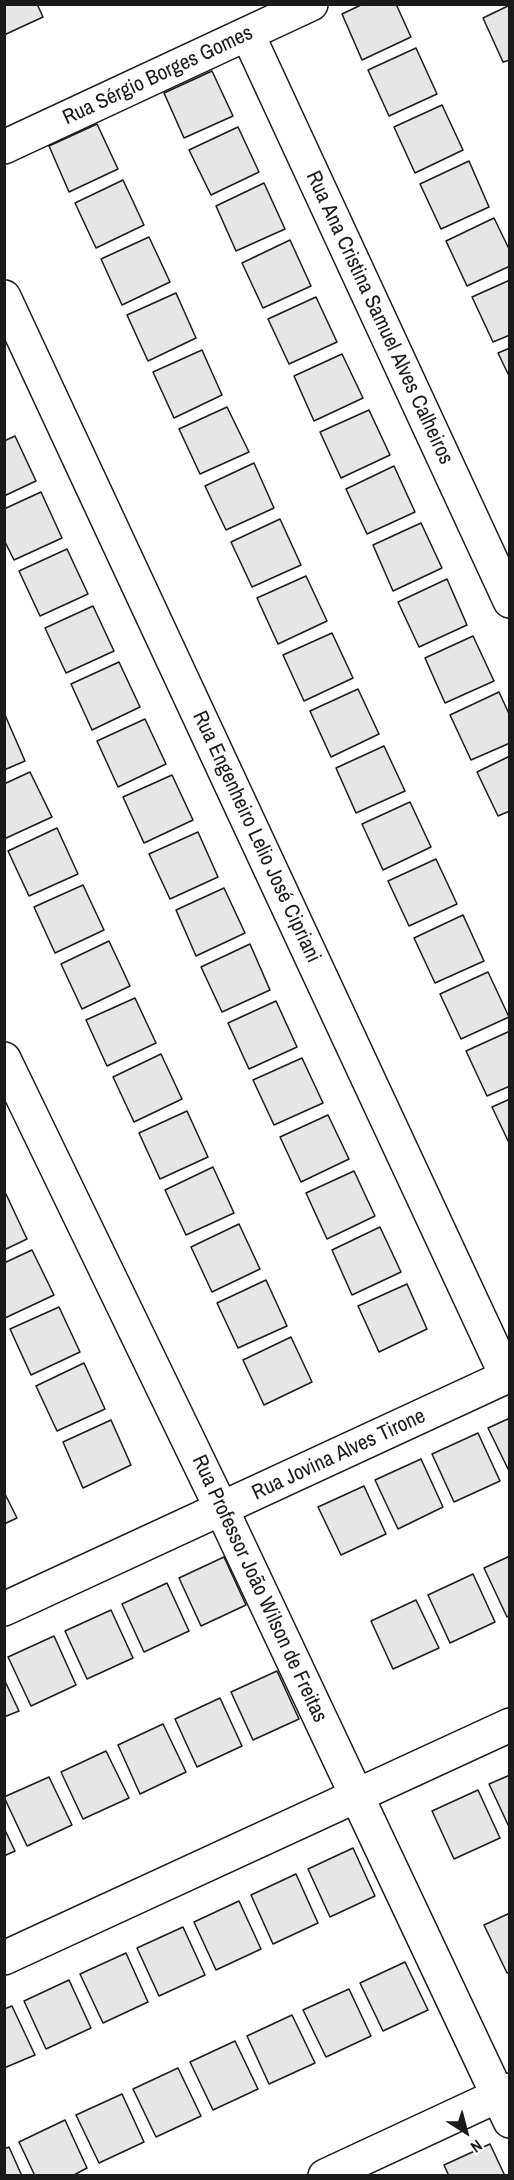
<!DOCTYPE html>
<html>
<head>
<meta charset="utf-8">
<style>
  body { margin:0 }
  #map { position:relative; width:514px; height:2180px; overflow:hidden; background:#fff; font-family:"Archivo Narrow",sans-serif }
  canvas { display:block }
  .frame { position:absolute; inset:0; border:6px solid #1a1a1a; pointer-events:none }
  .north { position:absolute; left:436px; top:2102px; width:60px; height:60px; -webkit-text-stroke:4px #fff; paint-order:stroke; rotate:144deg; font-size:16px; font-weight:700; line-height:24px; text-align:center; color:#1a1a1a }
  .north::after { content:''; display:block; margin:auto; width:21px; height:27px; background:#1a1a1a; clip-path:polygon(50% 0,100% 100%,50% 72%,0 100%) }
</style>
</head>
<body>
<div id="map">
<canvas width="514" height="2180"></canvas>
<div class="frame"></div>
<div class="north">N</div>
</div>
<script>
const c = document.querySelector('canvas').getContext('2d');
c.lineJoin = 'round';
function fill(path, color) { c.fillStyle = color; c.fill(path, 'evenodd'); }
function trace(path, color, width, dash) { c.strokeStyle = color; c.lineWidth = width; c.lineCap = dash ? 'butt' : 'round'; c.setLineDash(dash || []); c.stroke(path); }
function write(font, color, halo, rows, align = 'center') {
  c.font = font + ' "Archivo Narrow",sans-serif'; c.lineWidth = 4.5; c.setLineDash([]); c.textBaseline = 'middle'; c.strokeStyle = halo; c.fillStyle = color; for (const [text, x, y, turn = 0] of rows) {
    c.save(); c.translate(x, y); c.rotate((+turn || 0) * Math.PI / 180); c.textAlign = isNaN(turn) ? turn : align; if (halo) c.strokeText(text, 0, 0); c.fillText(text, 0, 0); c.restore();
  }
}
const building = new Path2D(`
  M 4,4 L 37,4 L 43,17 L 4,35 Z
  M 363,4 L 396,4 L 411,37 L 362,60 L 342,14 Z
  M 510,5 L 510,60 L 503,62 L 483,18 Z
  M 416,48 L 437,94 L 389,116 L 368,70 Z
  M 212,71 L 233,116 L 184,138 L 164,93 Z
  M 442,105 L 463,150 L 415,173 L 394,127 Z
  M 97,124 L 118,169 L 69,192 L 49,146 Z
  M 238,127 L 259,172 L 211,195 L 189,150 Z
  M 469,161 L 489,207 L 441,229 L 420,184 Z
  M 123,180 L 144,225 L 96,248 L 75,203 Z
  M 264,183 L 285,229 L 236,251 L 216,206 Z
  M 494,218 L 510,251 L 510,266 L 467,286 L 446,241 Z
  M 149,237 L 170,282 L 122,305 L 101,259 Z
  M 290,240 L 311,286 L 263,308 L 242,263 Z
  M 510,280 L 510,335 L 493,342 L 472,297 Z
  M 176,293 L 196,338 L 148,361 L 127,315 Z
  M 316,297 L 337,342 L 289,364 L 268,319 Z
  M 510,348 L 510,378 L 498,353 Z
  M 202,350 L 222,395 L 174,418 L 153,372 Z
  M 342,354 L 363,398 L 314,421 L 294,376 Z
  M 227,407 L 249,452 L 200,474 L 179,429 Z
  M 369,410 L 390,455 L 341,478 L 320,432 Z
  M 15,436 L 36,481 L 4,496 L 4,441 Z
  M 254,463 L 274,508 L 226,530 L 205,486 Z
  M 394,466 L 415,512 L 367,534 L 346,489 Z
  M 41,492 L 62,538 L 14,560 L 4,540 L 4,509 Z
  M 280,519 L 301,565 L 252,587 L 231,542 Z
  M 421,523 L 442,568 L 393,591 L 373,545 Z
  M 67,549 L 88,594 L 40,616 L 19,571 Z
  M 306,576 L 327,621 L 278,644 L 257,598 Z
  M 447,579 L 467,625 L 419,647 L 398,602 Z
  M 93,606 L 114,651 L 66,673 L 45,628 Z
  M 332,633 L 353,678 L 304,701 L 283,655 Z
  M 473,636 L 494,681 L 445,703 L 425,658 Z
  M 119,662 L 140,707 L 92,730 L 71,684 Z
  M 358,689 L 379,734 L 331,757 L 310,711 Z
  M 499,692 L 510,716 L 510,743 L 471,760 L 450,715 Z
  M 5,715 L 25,761 L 4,770 L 4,715 Z
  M 145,719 L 166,764 L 118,787 L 97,741 Z
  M 384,746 L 405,791 L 356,813 L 336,768 Z
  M 510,756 L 510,811 L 498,816 L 477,772 Z
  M 30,772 L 52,817 L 4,839 L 4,784 Z
  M 172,775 L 193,820 L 144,843 L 123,797 Z
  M 410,802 L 431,847 L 383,870 L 362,824 Z
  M 57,828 L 78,874 L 29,896 L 8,851 Z
  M 198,832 L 218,877 L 170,899 L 149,854 Z
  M 436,859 L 457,904 L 409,926 L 388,881 Z
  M 83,885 L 104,930 L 55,953 L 34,907 Z
  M 224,888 L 245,933 L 196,956 L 176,910 Z
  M 463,915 L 484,961 L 435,983 L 414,938 Z
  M 109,941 L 130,986 L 82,1009 L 61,964 Z
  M 250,944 L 270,990 L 222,1012 L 201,967 Z
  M 488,972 L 509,1017 L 461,1039 L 440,994 Z
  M 135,998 L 156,1043 L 107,1066 L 86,1020 Z
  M 276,1001 L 297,1047 L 249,1069 L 228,1023 Z
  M 510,1031 L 510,1086 L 487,1096 L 466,1051 Z
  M 161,1054 L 182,1099 L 134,1122 L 113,1077 Z
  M 302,1058 L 323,1103 L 274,1125 L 253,1080 Z
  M 510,1099 L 510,1145 L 492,1107 Z
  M 187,1111 L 208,1157 L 160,1179 L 139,1133 Z
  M 328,1115 L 349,1159 L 301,1182 L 280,1137 Z
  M 213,1167 L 234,1213 L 186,1235 L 165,1190 Z
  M 354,1171 L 375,1216 L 327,1239 L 306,1193 Z
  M 6,1194 L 27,1239 L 4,1250 L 4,1195 Z
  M 239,1224 L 260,1269 L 212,1292 L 191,1247 Z
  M 380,1227 L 401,1272 L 352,1295 L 332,1250 Z
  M 32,1250 L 54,1295 L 5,1318 L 4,1263 Z
  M 266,1280 L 287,1326 L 238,1348 L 217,1303 Z
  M 407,1284 L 427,1329 L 379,1352 L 358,1306 Z
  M 59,1307 L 80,1352 L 31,1375 L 10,1329 Z
  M 291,1337 L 312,1382 L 264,1405 L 243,1360 Z
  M 84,1363 L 105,1409 L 57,1431 L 36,1386 Z
  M 510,1418 L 510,1473 L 488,1428 Z
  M 111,1420 L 131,1465 L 83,1488 L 63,1442 Z
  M 478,1433 L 500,1481 L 454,1502 L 432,1454 Z
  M 421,1459 L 443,1507 L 398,1529 L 375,1480 Z
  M 364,1486 L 386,1534 L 341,1555 L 318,1507 Z
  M 4,1492 L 17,1518 L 4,1524 Z
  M 510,1556 L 510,1615 L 507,1617 L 484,1568 Z
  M 224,1557 L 246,1605 L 201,1626 L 179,1578 Z
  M 473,1574 L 495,1622 L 450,1643 L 428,1595 Z
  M 167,1583 L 189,1631 L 144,1652 L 122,1604 Z
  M 416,1600 L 439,1648 L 393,1669 L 371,1621 Z
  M 111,1610 L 133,1658 L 87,1679 L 65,1631 Z
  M 54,1636 L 76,1685 L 31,1706 L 8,1657 Z
  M 277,1671 L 299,1719 L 253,1740 L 231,1692 Z
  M 4,1679 L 19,1711 L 4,1717 Z
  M 220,1698 L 242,1746 L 197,1767 L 175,1719 Z
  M 163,1724 L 186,1772 L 140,1794 L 118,1745 Z
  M 106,1751 L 129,1798 L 83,1819 L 61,1772 Z
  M 510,1775 L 510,1829 L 489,1784 Z
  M 49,1777 L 72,1825 L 27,1846 L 4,1797 Z
  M 478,1790 L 500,1838 L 454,1859 L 432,1811 Z
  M 4,1828 L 15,1851 L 4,1856 Z
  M 353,1848 L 375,1896 L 330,1917 L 308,1869 Z
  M 296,1874 L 318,1923 L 273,1944 L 251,1895 Z
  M 239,1901 L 261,1949 L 216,1970 L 194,1922 Z
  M 510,1913 L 510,1972 L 507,1973 L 484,1925 Z
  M 183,1927 L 205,1975 L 159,1996 L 137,1948 Z
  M 126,1953 L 148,2002 L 103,2023 L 80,1974 Z
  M 405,1962 L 428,2010 L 383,2031 L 360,1983 Z
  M 69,1980 L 91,2028 L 46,2049 L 24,2001 Z
  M 349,1989 L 371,2036 L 326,2057 L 303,2010 Z
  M 12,2006 L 35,2055 L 4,2068 L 4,2009 Z
  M 292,2015 L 315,2063 L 269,2084 L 247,2036 Z
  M 235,2041 L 258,2089 L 213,2110 L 190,2062 Z
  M 178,2068 L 201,2116 L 156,2137 L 133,2089 Z
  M 122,2094 L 144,2142 L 99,2163 L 76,2115 Z
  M 65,2120 L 87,2168 L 72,2176 L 35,2176 L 19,2142 Z
  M 490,2144 L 505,2176 L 449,2176 L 444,2165 Z
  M 9,2147 L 22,2176 L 4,2176 L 4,2149 Z`);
const minor = new Path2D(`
  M 248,35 L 510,601
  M 4,147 L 311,4
  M 4,297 L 507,1377
  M 4,1059 L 222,1510 L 510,2121
  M 4,1609 L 510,1375
  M 4,1958 L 510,1725
  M 325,2176 L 510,2090`);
const streetNames = [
  ["Rua Sérgio Borges Gomes",158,76,-25],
  ["Rua Ana Cristina Samuel Alves Calheiros",379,318,65],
  ["Rua Engenheiro Lelio José Cipriani",256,837,65],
  ["Rua Jovina Alves Tirone",339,1455,-25],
  ["Rua Professor João Wilson de Freitas",259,1589,65]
];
fill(building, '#e6e6e6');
trace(building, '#1a1a1a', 1.5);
trace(minor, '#1a1a1a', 36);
trace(minor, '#fff', 33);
write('21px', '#1a1a1a', '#fff', streetNames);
</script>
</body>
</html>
